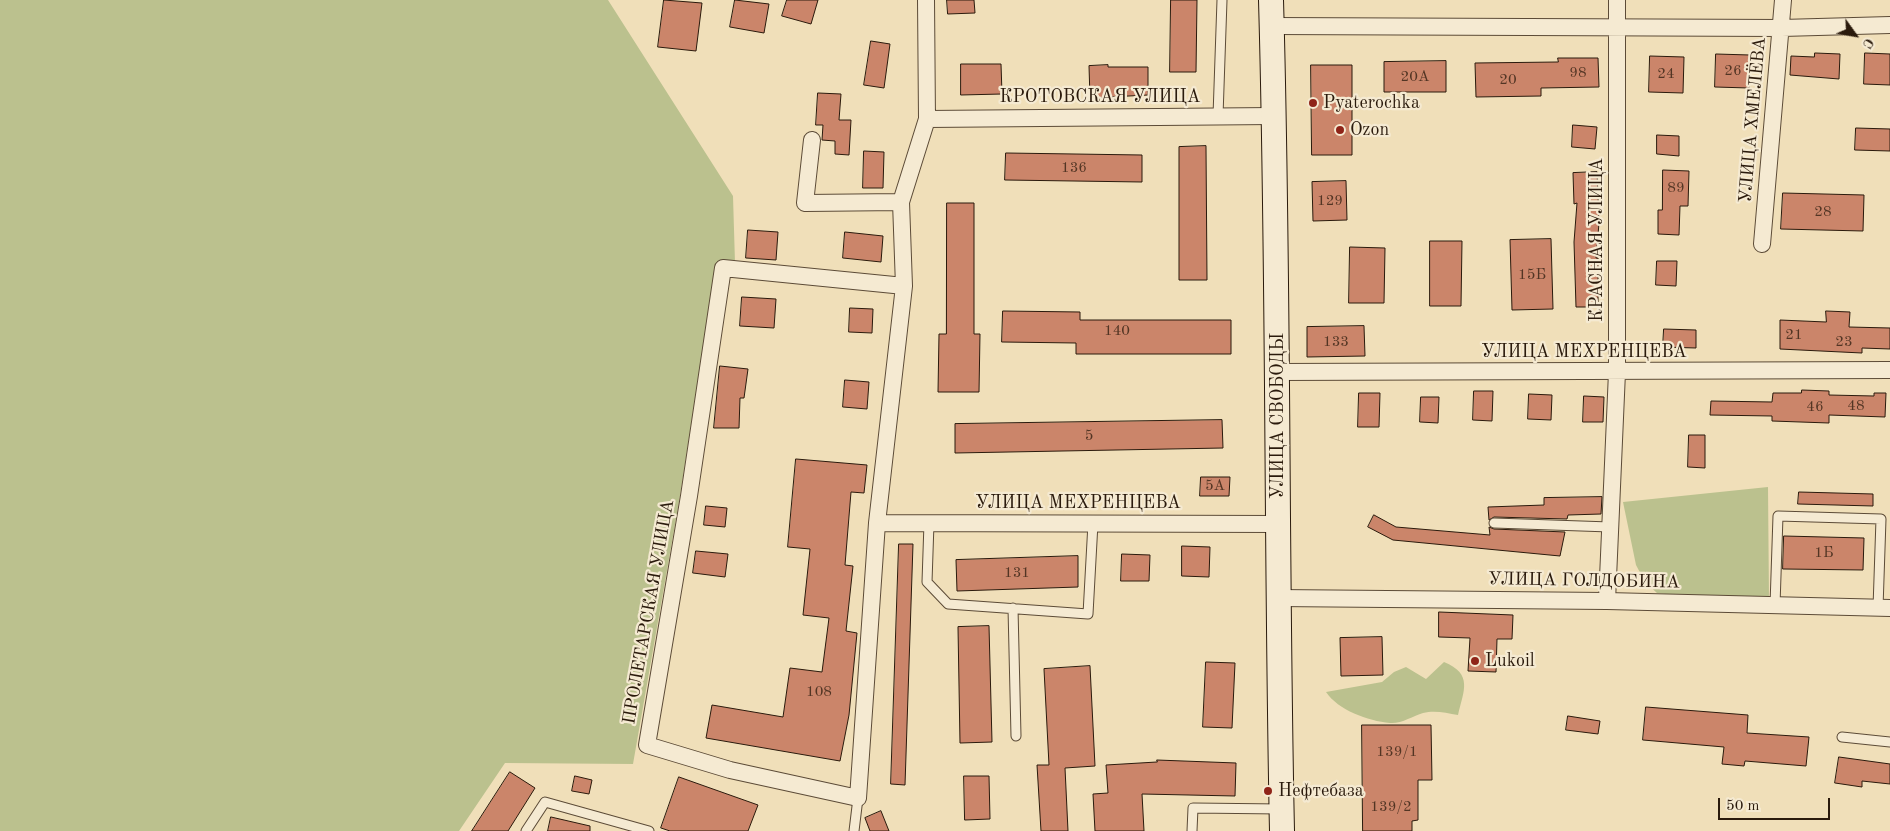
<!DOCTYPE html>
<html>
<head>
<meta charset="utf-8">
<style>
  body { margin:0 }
  #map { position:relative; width:1890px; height:831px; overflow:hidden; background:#f0dfb9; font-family:"Old Standard TT",serif }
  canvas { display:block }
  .north { position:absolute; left:1830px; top:10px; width:50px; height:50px; -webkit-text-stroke:4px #f5ead2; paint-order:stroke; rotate:122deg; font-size:14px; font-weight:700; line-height:20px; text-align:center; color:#2a1a0c }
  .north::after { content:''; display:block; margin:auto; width:18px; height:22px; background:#2a1a0c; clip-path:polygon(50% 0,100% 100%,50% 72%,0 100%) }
  .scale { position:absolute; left:1718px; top:798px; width:112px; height:22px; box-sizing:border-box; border:2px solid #2a1a0c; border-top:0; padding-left:6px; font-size:15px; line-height:18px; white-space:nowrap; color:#2a1a0c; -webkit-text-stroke:4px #f5ead2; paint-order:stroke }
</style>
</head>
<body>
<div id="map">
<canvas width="1890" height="831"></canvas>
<div class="north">С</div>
<div class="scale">50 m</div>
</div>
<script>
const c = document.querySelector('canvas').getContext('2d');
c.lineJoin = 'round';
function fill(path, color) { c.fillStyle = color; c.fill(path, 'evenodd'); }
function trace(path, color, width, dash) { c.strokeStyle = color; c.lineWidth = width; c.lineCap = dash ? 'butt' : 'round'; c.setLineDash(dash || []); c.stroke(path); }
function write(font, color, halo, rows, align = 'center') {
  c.font = font + ' "Old Standard TT",serif'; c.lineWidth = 4.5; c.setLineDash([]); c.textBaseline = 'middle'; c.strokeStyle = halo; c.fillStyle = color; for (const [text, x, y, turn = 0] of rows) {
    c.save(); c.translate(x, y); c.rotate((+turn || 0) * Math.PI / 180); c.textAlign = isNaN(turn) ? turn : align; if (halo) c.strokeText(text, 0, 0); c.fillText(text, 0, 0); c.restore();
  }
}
const green = new Path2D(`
  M 0,0 L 608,0 L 733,196 L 735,263 L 715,269 L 680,496 L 633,764 L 505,763 L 459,831 L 0,831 Z
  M 1768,487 L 1769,600 L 1700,598 L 1657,593 L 1645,582 L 1636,565 L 1623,502 Z
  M 1444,662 C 1473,674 1464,690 1458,715 C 1446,713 1435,710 1423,713 C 1413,716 1401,724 1390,723 C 1368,721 1338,710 1326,692 L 1382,682 L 1394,672 L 1406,667 L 1426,679 Z`);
const building = new Path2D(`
  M 664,0 L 702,3 L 696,51 L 658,47 Z
  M 735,0 L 769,4 L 764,33 L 730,27 Z
  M 787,0 L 818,0 L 811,24 L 782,16 Z
  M 947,0 L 974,0 L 975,13 L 948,14 Z
  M 1171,0 L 1197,0 L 1196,72 L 1170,72 Z
  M 871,41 L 890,44 L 884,88 L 864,85 Z
  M 1815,53 L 1840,54 L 1839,79 L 1790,75 L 1791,56 L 1814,57 Z
  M 1865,53 L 1890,54 L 1890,85 L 1864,84 Z
  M 1716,54 L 1750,55 L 1749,88 L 1715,87 Z
  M 1650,56 L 1684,57 L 1683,93 L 1649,92 Z
  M 1558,58 L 1598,58 L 1599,87 L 1541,88 L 1541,96 L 1476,97 L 1475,63 L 1558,62 Z
  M 1446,61 L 1446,92 L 1384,92 L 1384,62 Z
  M 961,64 L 1001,64 L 1002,94 L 961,95 Z
  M 1108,65 L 1108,67 L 1148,67 L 1148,95 L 1090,98 L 1089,66 Z
  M 1311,65 L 1352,65 L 1352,155 L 1312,155 Z
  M 818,93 L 841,94 L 839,120 L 851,120 L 849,155 L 835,154 L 835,141 L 822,140 L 823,125 L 816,125 Z
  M 1573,125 L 1597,127 L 1595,149 L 1572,147 Z
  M 1856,128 L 1890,129 L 1890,151 L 1855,150 Z
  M 1657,135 L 1679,136 L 1679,156 L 1657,154 Z
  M 1206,146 L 1207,280 L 1179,280 L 1179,147 Z
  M 864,151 L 884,152 L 883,188 L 863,188 Z
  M 1006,153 L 1142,155 L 1142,182 L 1005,180 Z
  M 1663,170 L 1689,171 L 1688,206 L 1680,206 L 1679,235 L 1658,234 L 1658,210 L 1662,210 Z
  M 1597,172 L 1599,223 L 1596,258 L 1598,258 L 1598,307 L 1576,307 L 1574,242 L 1577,203 L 1574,204 L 1573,173 Z
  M 1346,181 L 1347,220 L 1313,221 L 1312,182 Z
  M 1783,193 L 1864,195 L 1863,231 L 1781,229 Z
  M 947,203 L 974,203 L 974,334 L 980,334 L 979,392 L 938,392 L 939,334 L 946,334 Z
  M 748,230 L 778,232 L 776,260 L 746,258 Z
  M 845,232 L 883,236 L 881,262 L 843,258 Z
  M 1551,239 L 1553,309 L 1512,310 L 1510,240 Z
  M 1430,241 L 1462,241 L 1461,306 L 1430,306 Z
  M 1350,247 L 1385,248 L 1384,303 L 1349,303 Z
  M 1657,261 L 1677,261 L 1676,286 L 1656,285 Z
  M 742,297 L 776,299 L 774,328 L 740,326 Z
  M 850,308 L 873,309 L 872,333 L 849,332 Z
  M 1003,311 L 1080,312 L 1080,320 L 1231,320 L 1231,354 L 1076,354 L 1076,343 L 1002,342 Z
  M 1826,311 L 1850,312 L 1849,327 L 1890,328 L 1890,349 L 1862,348 L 1862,353 L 1780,349 L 1780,320 L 1826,322 Z
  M 1364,326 L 1365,356 L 1307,357 L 1307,327 Z
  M 1664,329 L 1696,330 L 1696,348 L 1663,347 Z
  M 720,366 L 748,369 L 744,398 L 740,398 L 739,428 L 714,428 Z
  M 845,380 L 869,382 L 867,409 L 843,407 Z
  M 1802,390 L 1829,391 L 1829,395 L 1874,396 L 1874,393 L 1886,393 L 1885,417 L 1829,415 L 1829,423 L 1772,421 L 1772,416 L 1710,415 L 1711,401 L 1772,402 L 1773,393 L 1801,393 Z
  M 1474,391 L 1493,391 L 1492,421 L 1473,420 Z
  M 1359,393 L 1380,393 L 1379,427 L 1358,427 Z
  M 1529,394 L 1552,395 L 1551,420 L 1528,419 Z
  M 1584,396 L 1604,397 L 1603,422 L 1583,422 Z
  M 1421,397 L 1439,397 L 1438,423 L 1420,422 Z
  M 1222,420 L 1223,448 L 955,453 L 955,424 Z
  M 1689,435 L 1705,435 L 1705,468 L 1688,467 Z
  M 796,459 L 867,465 L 864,493 L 851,492 L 845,565 L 853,566 L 846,631 L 857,633 L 849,715 L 840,761 L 706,738 L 712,705 L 783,717 L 790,668 L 822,672 L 829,618 L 803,615 L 810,549 L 788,547 Z
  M 1201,477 L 1230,477 L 1229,496 L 1200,496 Z
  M 1799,492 L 1873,494 L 1873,506 L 1798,504 Z
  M 1602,497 L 1601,514 L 1568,515 L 1567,519 L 1494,517 L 1489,520 L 1488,507 L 1544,505 L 1544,498 Z
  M 706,506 L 727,508 L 725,527 L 704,525 Z
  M 1374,515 L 1396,527 L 1490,535 L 1489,527 L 1494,529 L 1565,532 L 1560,556 L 1393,540 L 1368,527 Z
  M 1784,536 L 1864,538 L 1863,570 L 1783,569 Z
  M 899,544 L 913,544 L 905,785 L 891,784 Z
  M 1182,546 L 1210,547 L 1209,577 L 1182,576 Z
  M 696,551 L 728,554 L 725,577 L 693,573 Z
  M 1122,554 L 1150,555 L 1149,581 L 1121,581 Z
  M 1078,556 L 1078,587 L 957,591 L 956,560 Z
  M 1439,612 L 1513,615 L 1512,639 L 1497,639 L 1496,672 L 1468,671 L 1470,638 L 1439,637 Z
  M 989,626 L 992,742 L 960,743 L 958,627 Z
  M 1382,637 L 1383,675 L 1341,676 L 1340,638 Z
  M 1206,662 L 1235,663 L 1232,728 L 1203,727 Z
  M 1090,666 L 1095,766 L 1065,768 L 1068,831 L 1041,831 L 1037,765 L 1049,765 L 1044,669 Z
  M 1646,707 L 1748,715 L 1747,733 L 1809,737 L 1806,766 L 1745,761 L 1744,766 L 1722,764 L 1724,747 L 1643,740 Z
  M 1568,716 L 1600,721 L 1598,734 L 1566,730 Z
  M 1362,725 L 1431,725 L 1432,780 L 1418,780 L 1418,820 L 1412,821 L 1412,831 L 1363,831 Z
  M 1839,757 L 1890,764 L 1890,784 L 1862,781 L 1862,787 L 1835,783 Z
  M 1157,760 L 1236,763 L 1235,796 L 1142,794 L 1144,831 L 1095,831 L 1093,794 L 1108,793 L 1106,765 L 1157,762 Z
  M 510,772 L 535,788 L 508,831 L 472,831 Z
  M 575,776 L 592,780 L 589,794 L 572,791 Z
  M 964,776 L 989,776 L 990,819 L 965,820 Z
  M 679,777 L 758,805 L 748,831 L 670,831 L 661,828 Z
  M 881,811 L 889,831 L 870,831 L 865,818 Z
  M 551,817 L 590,826 L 590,831 L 548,831 Z`);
const service = new Path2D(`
  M 1218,116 L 1222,0
  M 929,523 L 927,582 L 948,604 L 1088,614 L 1093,523
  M 1494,523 L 1610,527
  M 1775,605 L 1778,516 L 1881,519 L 1878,608
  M 1013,608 L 1016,736
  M 1842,737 L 1890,742
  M 526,831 L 545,802 L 649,831
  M 854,831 L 858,798
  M 1192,831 L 1193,808 L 1281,809`);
const minor = new Path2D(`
  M 1272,26 L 1782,28 L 1890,25
  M 927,119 L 1273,116
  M 812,140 L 805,203 L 901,202
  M 1762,244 L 1783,0
  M 904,286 L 723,268 L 689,496 L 647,745 L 730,770 L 858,798 L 877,523 L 904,286 L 901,202 L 927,119 L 926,0
  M 1278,372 L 1890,370
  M 877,523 L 1279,524
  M 1277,598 L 1607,601 L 1890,608
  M 1607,601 L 1617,372 L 1617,0`);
const secondary = new Path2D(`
  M 1271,0 C 1279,277 1276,554 1282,831`);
const markers = [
  [1313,103,5,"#8f2418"],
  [1340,130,5,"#8f2418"],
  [1475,661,5,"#8f2418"],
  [1268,791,5,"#8f2418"]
];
const numberNames = [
  ["26",1733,71],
  ["98",1578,73],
  ["24",1666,74],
  ["20А",1415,77],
  ["20",1508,80],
  ["136",1074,168],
  ["89",1676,188],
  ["129",1330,201],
  ["28",1823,212],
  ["15Б",1532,275],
  ["140",1117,331],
  ["21",1794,335],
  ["133",1336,342],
  ["23",1844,342],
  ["48",1856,406],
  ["46",1815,407],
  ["5",1089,436],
  ["5А",1215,486],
  ["1Б",1824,553],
  ["131",1017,573],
  ["108",819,692],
  ["139/1",1397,752],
  ["139/2",1391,807]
];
const streetNames = [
  ["КРОТОВСКАЯ УЛИЦА",1100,97],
  ["УЛИЦА ХМЕЛЁВА",1753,120,-85],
  ["КРАСНАЯ УЛИЦА",1597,240,-90],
  ["УЛИЦА МЕХРЕНЦЕВА",1584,352],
  ["УЛИЦА СВОБОДЫ",1278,416,-90],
  ["УЛИЦА МЕХРЕНЦЕВА",1078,503],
  ["УЛИЦА ГОЛДОБИНА",1584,581,1],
  ["ПРОЛЕТАРСКАЯ УЛИЦА",649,612,-80]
];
const poiNames = [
  ["Pyaterochka",1323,103],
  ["Ozon",1350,130],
  ["Lukoil",1485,661],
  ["Нефтебаза",1278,791]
];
fill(green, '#bbc18e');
fill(building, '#cb856a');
trace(building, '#2a1a0c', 1);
trace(service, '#5c4b37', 11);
trace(minor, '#5c4b37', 18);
trace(secondary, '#2a1a0c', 26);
trace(service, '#f5ead2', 9);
trace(minor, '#f5ead2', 16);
trace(secondary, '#f5ead2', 24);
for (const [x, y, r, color] of markers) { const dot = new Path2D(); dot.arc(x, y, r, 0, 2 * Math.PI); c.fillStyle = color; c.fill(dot); trace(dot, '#f5ead2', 2); }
write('15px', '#523524', null, numberNames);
write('18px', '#2a1a0c', '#f5ead2', streetNames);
write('18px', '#2a1a0c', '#f5ead2', poiNames, 'left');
</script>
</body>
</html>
